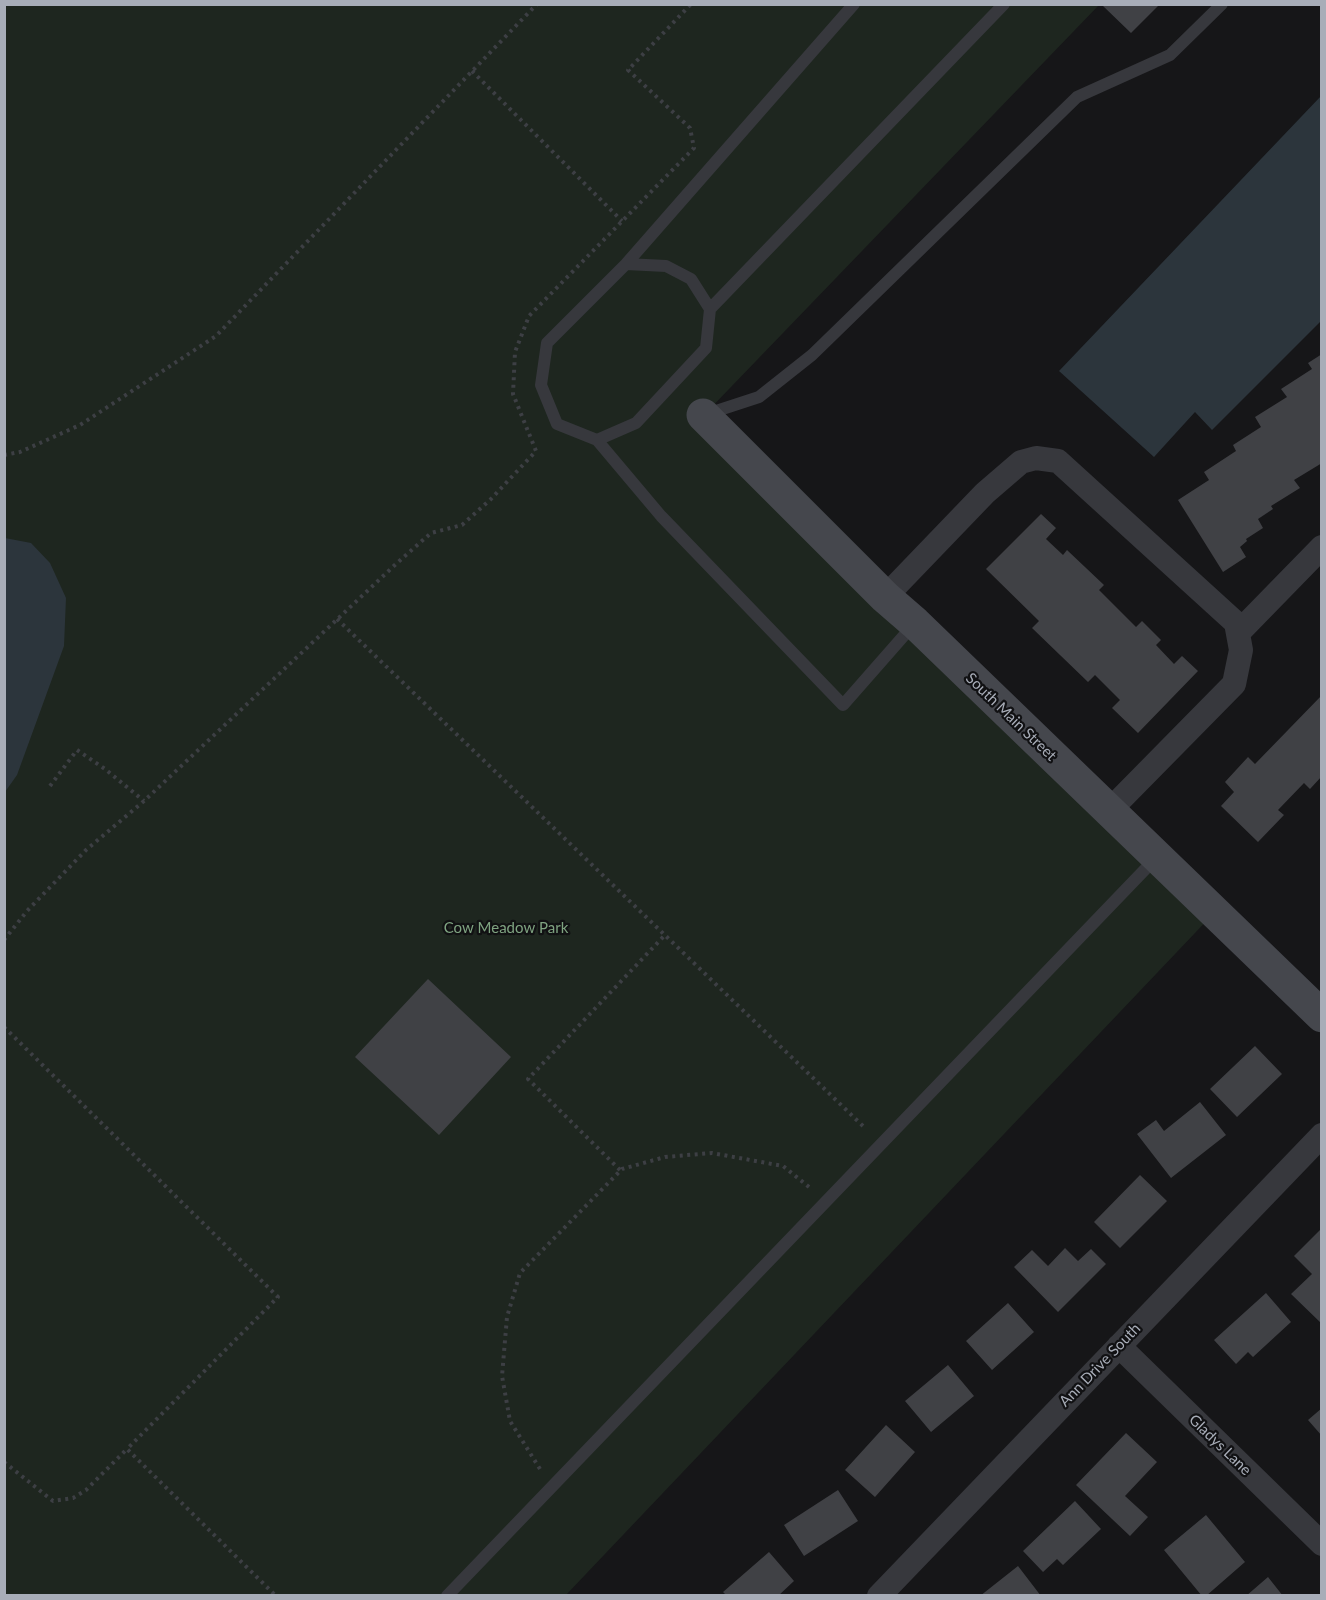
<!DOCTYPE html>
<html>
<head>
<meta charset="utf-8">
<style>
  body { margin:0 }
  #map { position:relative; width:1326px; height:1600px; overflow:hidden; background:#161618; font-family:Lato,sans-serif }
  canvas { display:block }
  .frame { position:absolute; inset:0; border:6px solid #a8adb8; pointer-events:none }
</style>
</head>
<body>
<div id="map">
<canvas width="1326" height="1600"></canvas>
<div class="frame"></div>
</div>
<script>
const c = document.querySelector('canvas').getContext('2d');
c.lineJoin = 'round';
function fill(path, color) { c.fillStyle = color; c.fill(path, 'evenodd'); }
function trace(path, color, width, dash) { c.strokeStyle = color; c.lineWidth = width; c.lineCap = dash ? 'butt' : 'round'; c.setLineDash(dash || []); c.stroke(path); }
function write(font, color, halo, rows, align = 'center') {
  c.font = font + ' Lato,sans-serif'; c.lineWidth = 4.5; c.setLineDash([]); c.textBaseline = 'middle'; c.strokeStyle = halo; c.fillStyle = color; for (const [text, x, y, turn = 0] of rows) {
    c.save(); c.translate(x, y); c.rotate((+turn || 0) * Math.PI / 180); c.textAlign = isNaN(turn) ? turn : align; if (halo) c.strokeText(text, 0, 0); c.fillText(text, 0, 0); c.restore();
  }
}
const green = new Path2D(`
  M 5,5 L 1099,5 L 704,415 L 1214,913 L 566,1595 L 5,1596 Z`);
const water = new Path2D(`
  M 1321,96 L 1321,321 L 1212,430 L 1195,412 L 1154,457 L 1059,371 Z
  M 5,538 L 31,543 L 50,563 L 66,598 L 64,646 L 17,775 L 5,792 Z`);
const building = new Path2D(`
  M 1104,4 L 1160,4 L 1131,33 L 1103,6 Z
  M 1322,354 L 1322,463 L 1294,480 L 1300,488 L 1271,506 L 1273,509 L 1258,519 L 1263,528 L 1246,539 L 1247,541 L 1240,547 L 1246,557 L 1223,572 L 1178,500 L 1209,480 L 1204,472 L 1236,451 L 1233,445 L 1261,427 L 1255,417 L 1287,397 L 1281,389 L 1312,369 L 1308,363 Z
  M 1041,514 L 1056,528 L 1046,539 L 1063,555 L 1067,550 L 1104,585 L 1099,590 L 1136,627 L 1142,621 L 1161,640 L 1156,645 L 1174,664 L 1182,656 L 1198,671 L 1138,733 L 1112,708 L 1120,700 L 1095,675 L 1088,682 L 1032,628 L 1039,621 L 986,569 Z
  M 1322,695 L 1322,776 L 1310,789 L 1304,783 L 1278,810 L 1284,815 L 1258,842 L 1221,806 L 1234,792 L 1225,782 L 1248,757 L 1255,764 Z
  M 428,979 L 511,1057 L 439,1135 L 355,1057 Z
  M 1255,1046 L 1282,1074 L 1237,1117 L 1210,1089 Z
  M 1200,1102 L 1226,1135 L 1171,1178 L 1137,1134 L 1156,1120 L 1164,1131 Z
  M 1140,1175 L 1167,1201 L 1120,1248 L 1094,1222 Z
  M 1322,1228 L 1322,1324 L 1291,1294 L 1312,1274 L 1294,1256 Z
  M 1065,1248 L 1078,1261 L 1091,1249 L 1106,1264 L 1058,1312 L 1014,1267 L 1032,1250 L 1048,1266 Z
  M 1266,1293 L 1291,1322 L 1253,1357 L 1248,1352 L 1236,1364 L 1214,1340 Z
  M 1008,1303 L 1034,1332 L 992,1370 L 966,1341 Z
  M 948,1365 L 974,1396 L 931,1432 L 905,1401 Z
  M 1322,1408 L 1322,1436 L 1308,1420 Z
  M 886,1425 L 915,1452 L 875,1497 L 845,1470 Z
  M 1126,1433 L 1157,1462 L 1125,1496 L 1148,1517 L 1130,1536 L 1076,1485 Z
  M 838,1490 L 858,1521 L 804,1556 L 784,1525 Z
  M 1075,1501 L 1101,1529 L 1063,1565 L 1057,1559 L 1043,1572 L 1023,1551 Z
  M 1206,1515 L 1245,1562 L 1206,1596 L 1202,1596 L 1164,1550 Z
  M 769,1552 L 794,1581 L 778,1596 L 727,1596 L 723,1592 Z
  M 1018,1566 L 1041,1596 L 980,1596 Z
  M 1268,1577 L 1283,1596 L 1246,1596 Z`);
const path = new Path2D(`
  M 472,71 L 622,221
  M 4,455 L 20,452 L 80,425 L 216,336 L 537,4
  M 337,619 L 865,1128
  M 50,786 L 77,750 L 105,769 L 144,801
  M 4,940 L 27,911 L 86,850 L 144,801 L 397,563 L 431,533 L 462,525 L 491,499 L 536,451 L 513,394 L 515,352 L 529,316 L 694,148 L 690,128 L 628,70 L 691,4
  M 4,1027 L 278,1297 L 127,1449 L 276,1596
  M 620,1170 L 528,1079 L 665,935
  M 4,1462 L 53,1501 L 73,1498 L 86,1490 L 127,1449
  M 540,1469 L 510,1421 L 502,1376 L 507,1317 L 520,1273 L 622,1169 L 665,1157 L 712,1153 L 783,1166 L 809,1187`);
const lane = new Path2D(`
  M 626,264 L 666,266 L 691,279 L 710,309 L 706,348 L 636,423 L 597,440 L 557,424 L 541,385 L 547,343 Z
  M 626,264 L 854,4
  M 710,309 L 1004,4
  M 707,414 L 759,397 L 812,355 L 1077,97 L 1170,55 L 1222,4
  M 597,440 L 661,516 L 843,705 L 915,623
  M 447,1596 L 1156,858`);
const street = new Path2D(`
  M 885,597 L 985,493 L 1021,462 L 1036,458 L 1058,461 L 1236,623 L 1241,650 L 1234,684 L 1109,811
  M 1238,633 L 1322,547
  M 1119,1346 L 1322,1544
  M 879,1596 L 1322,1135`);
const secondary = new Path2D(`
  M 703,415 L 885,597 L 915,623 L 1322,1016`);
const streetNames = [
  ["South Main Street",1011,717,44],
  ["Ann Drive South",1100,1365,-46],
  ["Gladys Lane",1220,1445,44]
];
const parkNames = [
  ["Cow Meadow Park",506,928]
];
fill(green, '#1e261f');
fill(water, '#2c353c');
fill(building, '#404145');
trace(path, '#3d3f44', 4, [3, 4.5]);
trace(lane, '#37383d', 12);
trace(street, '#37383d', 24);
trace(secondary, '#45474d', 33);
write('15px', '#a8adb8', '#111113', streetNames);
write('15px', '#7fa381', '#111113', parkNames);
</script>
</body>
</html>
